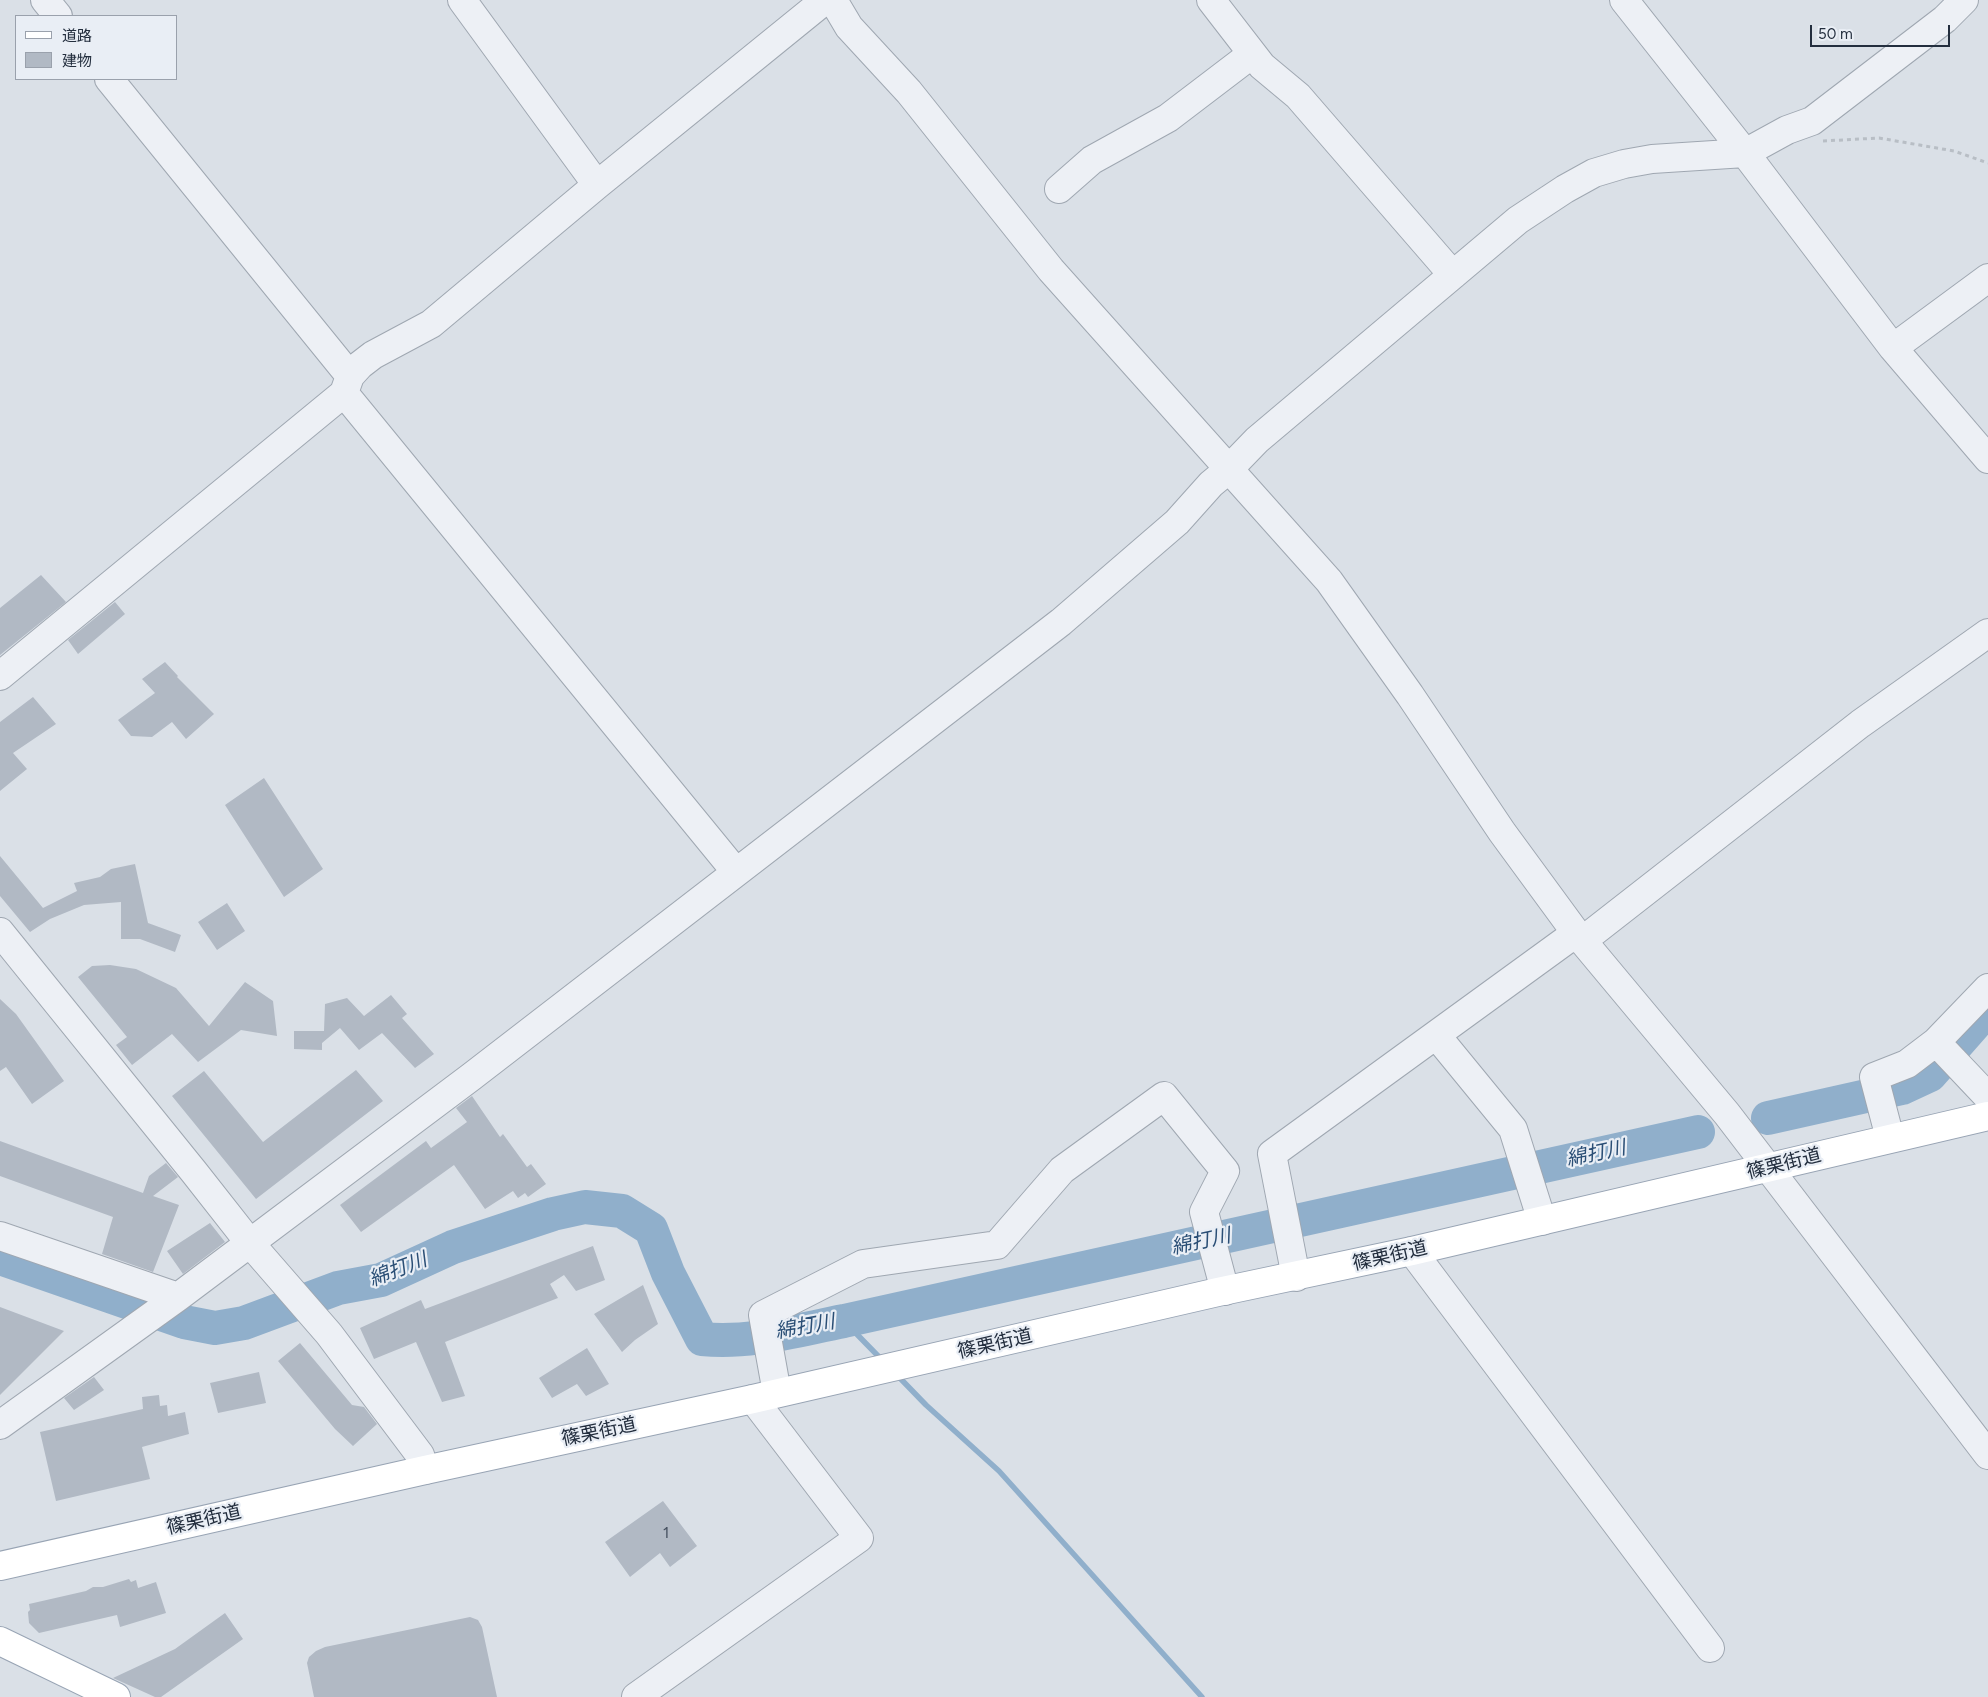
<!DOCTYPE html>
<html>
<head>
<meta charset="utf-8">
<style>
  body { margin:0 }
  #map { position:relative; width:1988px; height:1697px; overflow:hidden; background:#dae0e7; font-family:Figtree,"Noto Sans JP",sans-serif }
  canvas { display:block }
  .legend { position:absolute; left:15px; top:15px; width:162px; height:65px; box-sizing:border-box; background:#e9eef5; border:1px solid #9aa1ac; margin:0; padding:6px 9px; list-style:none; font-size:15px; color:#232e3e }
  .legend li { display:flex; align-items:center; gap:10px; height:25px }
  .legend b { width:25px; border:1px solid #9aa1ac }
  .scale { position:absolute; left:1810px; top:25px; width:140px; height:22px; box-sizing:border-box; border:2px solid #232e3e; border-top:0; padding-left:6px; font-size:15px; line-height:18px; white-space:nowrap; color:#232e3e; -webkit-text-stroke:4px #e9eef5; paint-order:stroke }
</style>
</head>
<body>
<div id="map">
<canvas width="1988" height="1697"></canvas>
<ul class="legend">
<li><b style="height:6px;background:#fff"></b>道路</li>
<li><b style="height:14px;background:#b1b9c4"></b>建物</li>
</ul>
<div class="scale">50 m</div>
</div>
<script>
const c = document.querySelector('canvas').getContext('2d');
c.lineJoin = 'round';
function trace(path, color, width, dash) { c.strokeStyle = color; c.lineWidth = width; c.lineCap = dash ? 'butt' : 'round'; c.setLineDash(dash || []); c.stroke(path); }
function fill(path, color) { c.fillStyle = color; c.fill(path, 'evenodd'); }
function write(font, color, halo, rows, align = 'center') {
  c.font = font + ' Figtree,"Noto Sans JP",sans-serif'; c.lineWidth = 4.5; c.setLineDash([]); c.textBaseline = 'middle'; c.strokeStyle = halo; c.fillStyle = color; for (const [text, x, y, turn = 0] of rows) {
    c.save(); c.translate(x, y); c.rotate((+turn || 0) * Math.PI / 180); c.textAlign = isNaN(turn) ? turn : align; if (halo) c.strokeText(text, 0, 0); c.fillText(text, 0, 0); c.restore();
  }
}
const stream = new Path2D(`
  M 844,1321 L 882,1360
  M 896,1374 L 926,1405 L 999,1471 L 1202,1697`);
const river = new Path2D(`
  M 1768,1118 L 1902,1088 L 1930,1075 L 1988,1009
  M 0,1258 L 184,1322 L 215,1328 L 244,1323 L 338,1288 L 381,1280 L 453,1247 L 553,1214 L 585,1207 L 622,1211 L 651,1229 L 668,1273 L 702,1339 C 750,1344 797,1330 844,1321 L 1698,1132`);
const building = new Path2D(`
  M 41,575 L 66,602 L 0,655 L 0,608 Z
  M 115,602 L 125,614 L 78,654 L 68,640 Z
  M 165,662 L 178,676 L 177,677 L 214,714 L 186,739 L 172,722 L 152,737 L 131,736 L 118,720 L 155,693 L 142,679 Z
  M 33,697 L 56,724 L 13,753 L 27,769 L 0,791 L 0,722 Z
  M 264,778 L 323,869 L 284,897 L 225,805 Z
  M 0,856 L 43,908 L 77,891 L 74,883 L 100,877 L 111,869 L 135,864 L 148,923 L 181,935 L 175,952 L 140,939 L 121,939 L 121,902 L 84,905 L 50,919 L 30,932 L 0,896 Z
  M 227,903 L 245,931 L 217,950 L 198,922 Z
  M 110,965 L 136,969 L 176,988 L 209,1026 L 245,982 L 273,1001 L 277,1036 L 241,1030 L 198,1062 L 172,1034 L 132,1065 L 116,1045 L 127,1037 L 78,977 L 92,966 Z
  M 391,995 L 407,1014 L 402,1018 L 434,1054 L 415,1068 L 382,1033 L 359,1050 L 340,1028 L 322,1043 L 322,1050 L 294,1049 L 294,1031 L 324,1031 L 325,1004 L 347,998 L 364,1016 Z
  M 0,999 L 16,1014 L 64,1081 L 32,1104 L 6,1067 L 0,1071 Z
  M 356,1070 L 383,1101 L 256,1199 L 172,1096 L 204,1071 L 263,1142 Z
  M 472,1096 L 500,1137 L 503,1134 L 527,1167 L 531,1164 L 546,1184 L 528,1197 L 525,1193 L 518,1198 L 513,1191 L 485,1209 L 454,1165 L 361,1232 L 340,1205 L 426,1141 L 431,1148 L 467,1122 L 456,1108 Z
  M 0,1141 L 143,1193 L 149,1176 L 166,1163 L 178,1177 L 153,1196 L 179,1205 L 153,1272 L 102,1254 L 113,1217 L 0,1176 Z
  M 210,1223 L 225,1242 L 183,1274 L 167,1251 Z
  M 593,1246 L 605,1280 L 576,1291 L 564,1275 L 550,1284 L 558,1298 L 445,1342 L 465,1396 L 442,1402 L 416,1342 L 374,1359 L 360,1328 L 421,1300 L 425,1309 Z
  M 643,1285 L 658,1324 L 635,1340 L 622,1352 L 594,1314 Z
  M 0,1307 L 64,1331 L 0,1395 Z
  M 300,1343 L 352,1405 L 364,1407 L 377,1424 L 353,1446 L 335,1429 L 278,1361 Z
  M 587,1348 L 609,1384 L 586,1396 L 577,1384 L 552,1398 L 539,1378 Z
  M 259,1372 L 266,1403 L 218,1413 L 210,1383 Z
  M 94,1377 L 104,1390 L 74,1410 L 64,1398 Z
  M 159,1395 L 160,1406 L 167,1405 L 168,1416 L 185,1412 L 189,1434 L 142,1447 L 150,1479 L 56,1501 L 40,1432 L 143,1409 L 142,1397 Z
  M 663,1501 L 697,1546 L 670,1567 L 660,1553 L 630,1577 L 605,1542 Z
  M 129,1579 L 131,1582 L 136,1580 L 138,1588 L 156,1582 L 166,1613 L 120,1627 L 117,1615 L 39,1633 L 29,1623 L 28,1612 L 30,1610 L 29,1604 L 86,1591 L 93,1587 L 103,1587 Z
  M 225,1613 L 243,1639 L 161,1697 L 155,1697 L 113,1678 L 175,1649 Z
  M 470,1617 L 478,1620 L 482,1627 L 497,1697 L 314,1697 L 307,1663 L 309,1657 L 316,1651 L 325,1647 Z`);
const path = new Path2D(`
  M 1823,141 L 1879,138 L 1954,151 L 1988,163`);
const minor = new Path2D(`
  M 45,0 L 58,16
  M 462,0 L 597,185
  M 833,0 L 849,27 L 909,92 L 1051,270 L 1329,581 L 1410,695 L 1502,832 L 1576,933 L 1727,1114 L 1988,1455
  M 1211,0 L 1262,66 L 1298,96 L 1453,275
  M 1624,0 L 1745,153 L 1893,348 L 1988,459
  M 109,79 L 350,376
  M 1059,189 L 1092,160 L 1168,118 L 1252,54
  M 1893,348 L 1988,278
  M 344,393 L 736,872
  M 0,676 L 344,393 L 350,376 L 360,365 L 373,355 L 431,324 L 597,185 L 825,0
  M 0,932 L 194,1172 L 249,1242 L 329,1334 L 420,1455 L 425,1470
  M 1582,941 L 1860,724 L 1988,633
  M 1988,988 L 1936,1042 L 1988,1097
  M 1436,1035 L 1513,1129 L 1542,1221
  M 1890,1138 L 1874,1077 L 1907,1064 L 1936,1042
  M 0,1236 L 178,1297
  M 1412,1251 L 1710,1648
  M 1296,1277 L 1272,1154 L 1576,933
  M 777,1393 L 763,1315 L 863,1264 L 997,1245 L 1062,1170 L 1164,1096 L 1225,1171 L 1204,1212 L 1225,1291
  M 0,1425 L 178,1297 L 471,1077 L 1061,622 L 1177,522 L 1211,484 L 1228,470 L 1257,440 L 1518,220 L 1565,189 L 1594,173 L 1624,164 L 1652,159 L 1745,153 L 1787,130 L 1812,121 L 1945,19 L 1964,0
  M 636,1697 L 859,1538 L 753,1399`);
const major = new Path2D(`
  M 0,1566 L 425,1470 L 753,1399 L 1218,1292 L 1412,1251 L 1988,1116
  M 0,1641 L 116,1697`);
const numberNames = [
  ["1",666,1533]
];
const streetNames = [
  ["篠栗街道",1784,1164,-14],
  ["篠栗街道",1390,1256,-13],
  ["篠栗街道",995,1344,-13],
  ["篠栗街道",599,1432,-12],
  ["篠栗街道",204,1520,-13]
];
const waterNames = [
  ["綿打川",1596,1154,-12],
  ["綿打川",1201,1242,-12],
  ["綿打川",398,1270,-21],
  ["綿打川",805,1327,-10]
];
trace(stream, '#90afcb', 5.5);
trace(river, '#90afcb', 34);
fill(building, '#b1b9c4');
trace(minor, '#9fa7b1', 30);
trace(major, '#98a4b4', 30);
trace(path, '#b8bec5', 3, [4, 4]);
trace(minor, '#edf0f5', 28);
trace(major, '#fff', 28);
write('16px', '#465160', null, numberNames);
write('19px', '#232e3e', '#e9eef5', streetNames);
write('italic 20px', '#2a4e75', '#e9eef5', waterNames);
</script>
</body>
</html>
